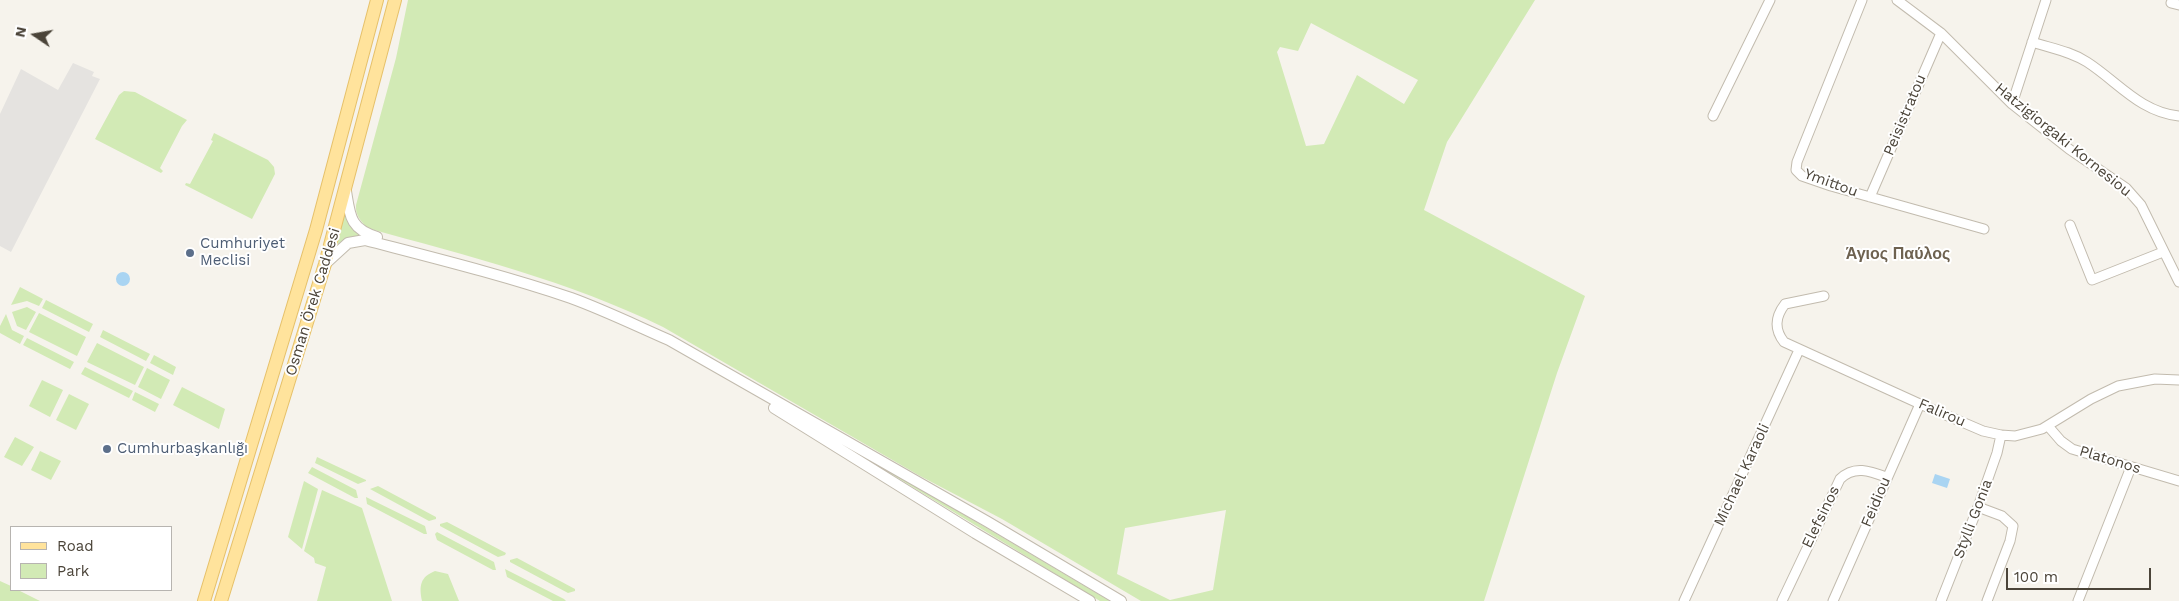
<!DOCTYPE html>
<html>
<head>
<meta charset="utf-8">
<style>
  body { margin:0 }
  #map { position:relative; width:2179px; height:601px; overflow:hidden; background:#f6f3ec; font-family:"Work Sans",sans-serif }
  canvas { display:block }
  .legend { position:absolute; left:10px; top:526px; width:162px; height:65px; box-sizing:border-box; background:#fff; border:1px solid #b7b4b0; margin:0; padding:6px 9px; list-style:none; font-size:15px; color:#4b4439 }
  .legend li { display:flex; align-items:center; gap:10px; height:25px }
  .legend b { width:25px; border:1px solid #b7b4b0 }
  .north { position:absolute; left:10px; top:10px; width:50px; height:50px; -webkit-text-stroke:4px #fff; paint-order:stroke; rotate:282deg; font-size:14px; font-weight:700; line-height:20px; text-align:center; color:#4b4439 }
  .north::after { content:''; display:block; margin:auto; width:18px; height:22px; background:#4b4439; clip-path:polygon(50% 0,100% 100%,50% 72%,0 100%) }
  .scale { position:absolute; left:2006px; top:568px; width:145px; height:22px; box-sizing:border-box; border:2px solid #4b4439; border-top:0; padding-left:6px; font-size:15px; line-height:18px; white-space:nowrap; color:#4b4439; -webkit-text-stroke:4px #fff; paint-order:stroke }
</style>
</head>
<body>
<div id="map">
<canvas width="2179" height="601"></canvas>
<ul class="legend">
<li><b style="height:6px;background:#ffe39c"></b>Road</li>
<li><b style="height:14px;background:#d2eab5"></b>Park</li>
</ul>
<div class="north">N</div>
<div class="scale">100 m</div>
</div>
<script>
const c = document.querySelector('canvas').getContext('2d');
c.lineJoin = 'round';
function fill(path, color) { c.fillStyle = color; c.fill(path, 'evenodd'); }
function trace(path, color, width, dash) { c.strokeStyle = color; c.lineWidth = width; c.lineCap = dash ? 'butt' : 'round'; c.setLineDash(dash || []); c.stroke(path); }
function write(font, color, halo, rows, align = 'center') {
  c.font = font + ' "Work Sans",sans-serif'; c.lineWidth = 4; c.setLineDash([]); c.textBaseline = 'middle'; c.strokeStyle = halo; c.fillStyle = color; for (const [text, x, y, turn = 0] of rows) {
    c.save(); c.translate(x, y); c.rotate((+turn || 0) * Math.PI / 180); c.textAlign = isNaN(turn) ? turn : align; if (halo) c.strokeText(text, 0, 0); c.fillText(text, 0, 0); c.restore();
  }
}
const green = new Path2D(`
  M 408,0 L 1535,0 L 1447,142 L 1424,210 L 1585,296 L 1557,373 L 1484,601 L 1141,601 L 1002,519 L 920,476 L 663,327 C 569,281 468,256 367,228 C 361,221 355,215 356,205 L 396,58 ZM 1311,23 L 1418,80 L 1404,104 L 1357,75 L 1324,144 L 1306,146 L 1277,52 L 1280,47 L 1298,51 ZM 1226,510 L 1213,590 L 1170,600 L 1117,574 L 1125,528 Z
  M 124,91 L 135,92 L 187,120 L 182,126 L 160,168 L 163,171 L 161,173 L 95,139 L 119,95 Z
  M 214,133 L 268,160 L 274,167 L 275,174 L 252,219 L 185,185 L 186,183 L 190,184 L 213,141 L 211,140 Z
  M 345,213 L 363,236 L 338,246 L 337,244 Z
  M 20,287 L 43,299 L 39,306 L 27,301 L 11,305 Z
  M 46,300 L 93,324 L 89,332 L 42,308 Z
  M 27,307 L 36,312 L 26,330 L 17,326 L 12,312 Z
  M 39,313 L 86,337 L 77,356 L 29,332 Z
  M 6,314 L 12,330 L 24,336 L 20,344 L 0,333 L 0,326 Z
  M 103,330 L 150,354 L 146,361 L 100,337 Z
  M 27,338 L 74,362 L 70,369 L 23,345 Z
  M 97,343 L 144,367 L 135,385 L 87,362 Z
  M 154,355 L 176,367 L 173,375 L 150,363 Z
  M 85,367 L 133,391 L 129,398 L 81,374 Z
  M 147,368 L 170,380 L 161,399 L 138,387 Z
  M 42,380 L 63,390 L 50,417 L 29,406 Z
  M 182,387 L 225,409 L 219,429 L 173,405 Z
  M 135,392 L 159,404 L 155,412 L 132,400 Z
  M 69,394 L 89,404 L 76,430 L 56,420 Z
  M 794,415 L 821,430 L 1110,601 L 1100,601 Z
  M 15,437 L 34,447 L 22,466 L 4,457 Z
  M 40,451 L 61,461 L 51,480 L 31,470 Z
  M 317,457 L 366,480 L 366,481 L 358,484 L 315,463 Z
  M 312,467 L 356,490 L 358,498 L 355,498 L 308,473 Z
  M 304,481 L 318,489 L 302,549 L 288,537 Z
  M 378,486 L 436,517 L 436,519 L 429,521 L 370,489 Z
  M 322,490 L 362,508 L 392,601 L 317,601 L 326,567 L 315,563 L 314,558 L 304,551 Z
  M 366,497 L 425,526 L 427,534 L 424,534 L 367,504 Z
  M 447,522 L 506,553 L 505,555 L 498,557 L 440,526 L 440,524 Z
  M 437,532 L 494,562 L 496,570 L 493,570 L 437,540 L 435,534 Z
  M 517,558 L 575,589 L 575,591 L 568,593 L 510,562 L 510,560 Z
  M 505,569 L 564,599 L 566,601 L 553,601 L 507,577 Z
  M 435,571 L 448,574 L 459,601 L 422,601 C 419,586 420,577 435,571 Z
  M 0,581 L 11,586 L 11,590 L 18,590 L 40,601 L 0,601 Z`);
const parking = new Path2D(`
  M 73,63 L 94,72 L 92,76 L 100,79 L 11,252 L 0,246 L 0,114 L 21,69 L 58,90 Z`);
const water = new Path2D(`
  M116 279a7 7 0 1 1 14 0a7 7 0 1 1-14 0Z
  M 1935,474 L 1950,479 L 1947,488 L 1932,483 Z`);
const minor = new Path2D(`
  M 1862,0 L 1797,162 L 1796,170 L 1802,176 L 1831,186 L 1984,229
  M 1897,0 L 1941,33 L 2012,104 L 2069,149 L 2126,188 L 2141,205 L 2179,282
  M 2171,3 L 2179,5
  M 2032,42 C 2050,48 2070,51 2087,62 C 2118,82 2140,112 2179,116
  M 2012,104 L 2046,0
  M 1713,116 L 1770,0
  M 1870,197 L 1941,33
  M 2070,225 L 2092,280 L 2163,252
  M 1824,296 L 1785,304 C 1775,317 1774,329 1784,342 L 1920,404 L 1983,431 L 2001,435 L 2015,436 L 2042,429 L 2091,399 L 2118,386 L 2155,379 L 2179,380
  M 2048,426 L 2061,441 L 2072,449 L 2179,481
  M 1978,507 L 2002,516 L 2013,526 L 2010,541 L 1987,601
  M 1684,601 L 1799,350
  M 1782,601 L 1840,479 C 1854,465 1870,471 1886,477
  M 1833,601 L 1920,404
  M 1941,601 L 1978,507 L 1997,453 L 2001,435
  M 2078,601 L 2131,467`);
const tertiary = new Path2D(`
  M 346,191 C 350,216 350,229 377,237
  M 325,264 L 348,243 L 365,240 C 434,258 503,275 571,298 C 604,310 637,326 669,340 L 988,522 L 1121,601
  M 774,408 L 975,533 L 1090,601`);
const primary = new Path2D(`
  M 204,601 L 316,230 L 377,0
  M 221,601 L 325,264 L 395,0`);
const markers = [
  [190,253,5,"#5c6f8a"],
  [107,449,5,"#5c6f8a"]
];
const streetNames = [
  ["Peisistratou",1905,115,-67],
  ["Hatzigiorgaki Kornesiou",2063,140,39],
  ["Ymittou",1831,183,20],
  ["Osman Örek Caddesi",313,302,-73],
  ["Falirou",1942,413,23],
  ["Platonos",2110,460,17],
  ["Michael Karaoli",1742,475,-65],
  ["Feidiou",1876,502,-67],
  ["Elefsinos",1821,517,-64],
  ["Stylli Gonia",1973,519,-69]
];
const serviceNames = [
  ["Cumhuriyet",200,244],
  ["Meclisi",200,261],
  ["Cumhurbaşkanlığı",117,449]
];
const neighbourhoodNames = [
  ["Άγιος Παύλος",1898,254]
];
fill(green, '#d2eab5');
fill(parking, '#e5e3e0');
fill(water, '#a9d4f2');
trace(minor, '#c2bbae', 11);
trace(tertiary, '#c2bbae', 12);
trace(primary, '#e6c16a', 14);
trace(minor, '#fff', 9);
trace(tertiary, '#fff', 10);
trace(primary, '#ffe39c', 12);
for (const [x, y, r, color] of markers) { const dot = new Path2D(); dot.arc(x, y, r, 0, 2 * Math.PI); c.fillStyle = color; c.fill(dot); trace(dot, '#fff', 2); }
write('15px', '#4b4439', '#fff', streetNames);
write('15px', '#4e5e75', '#fff', serviceNames, 'left');
write('bold 16px', '#6e6250', '#fff', neighbourhoodNames);
</script>
</body>
</html>
